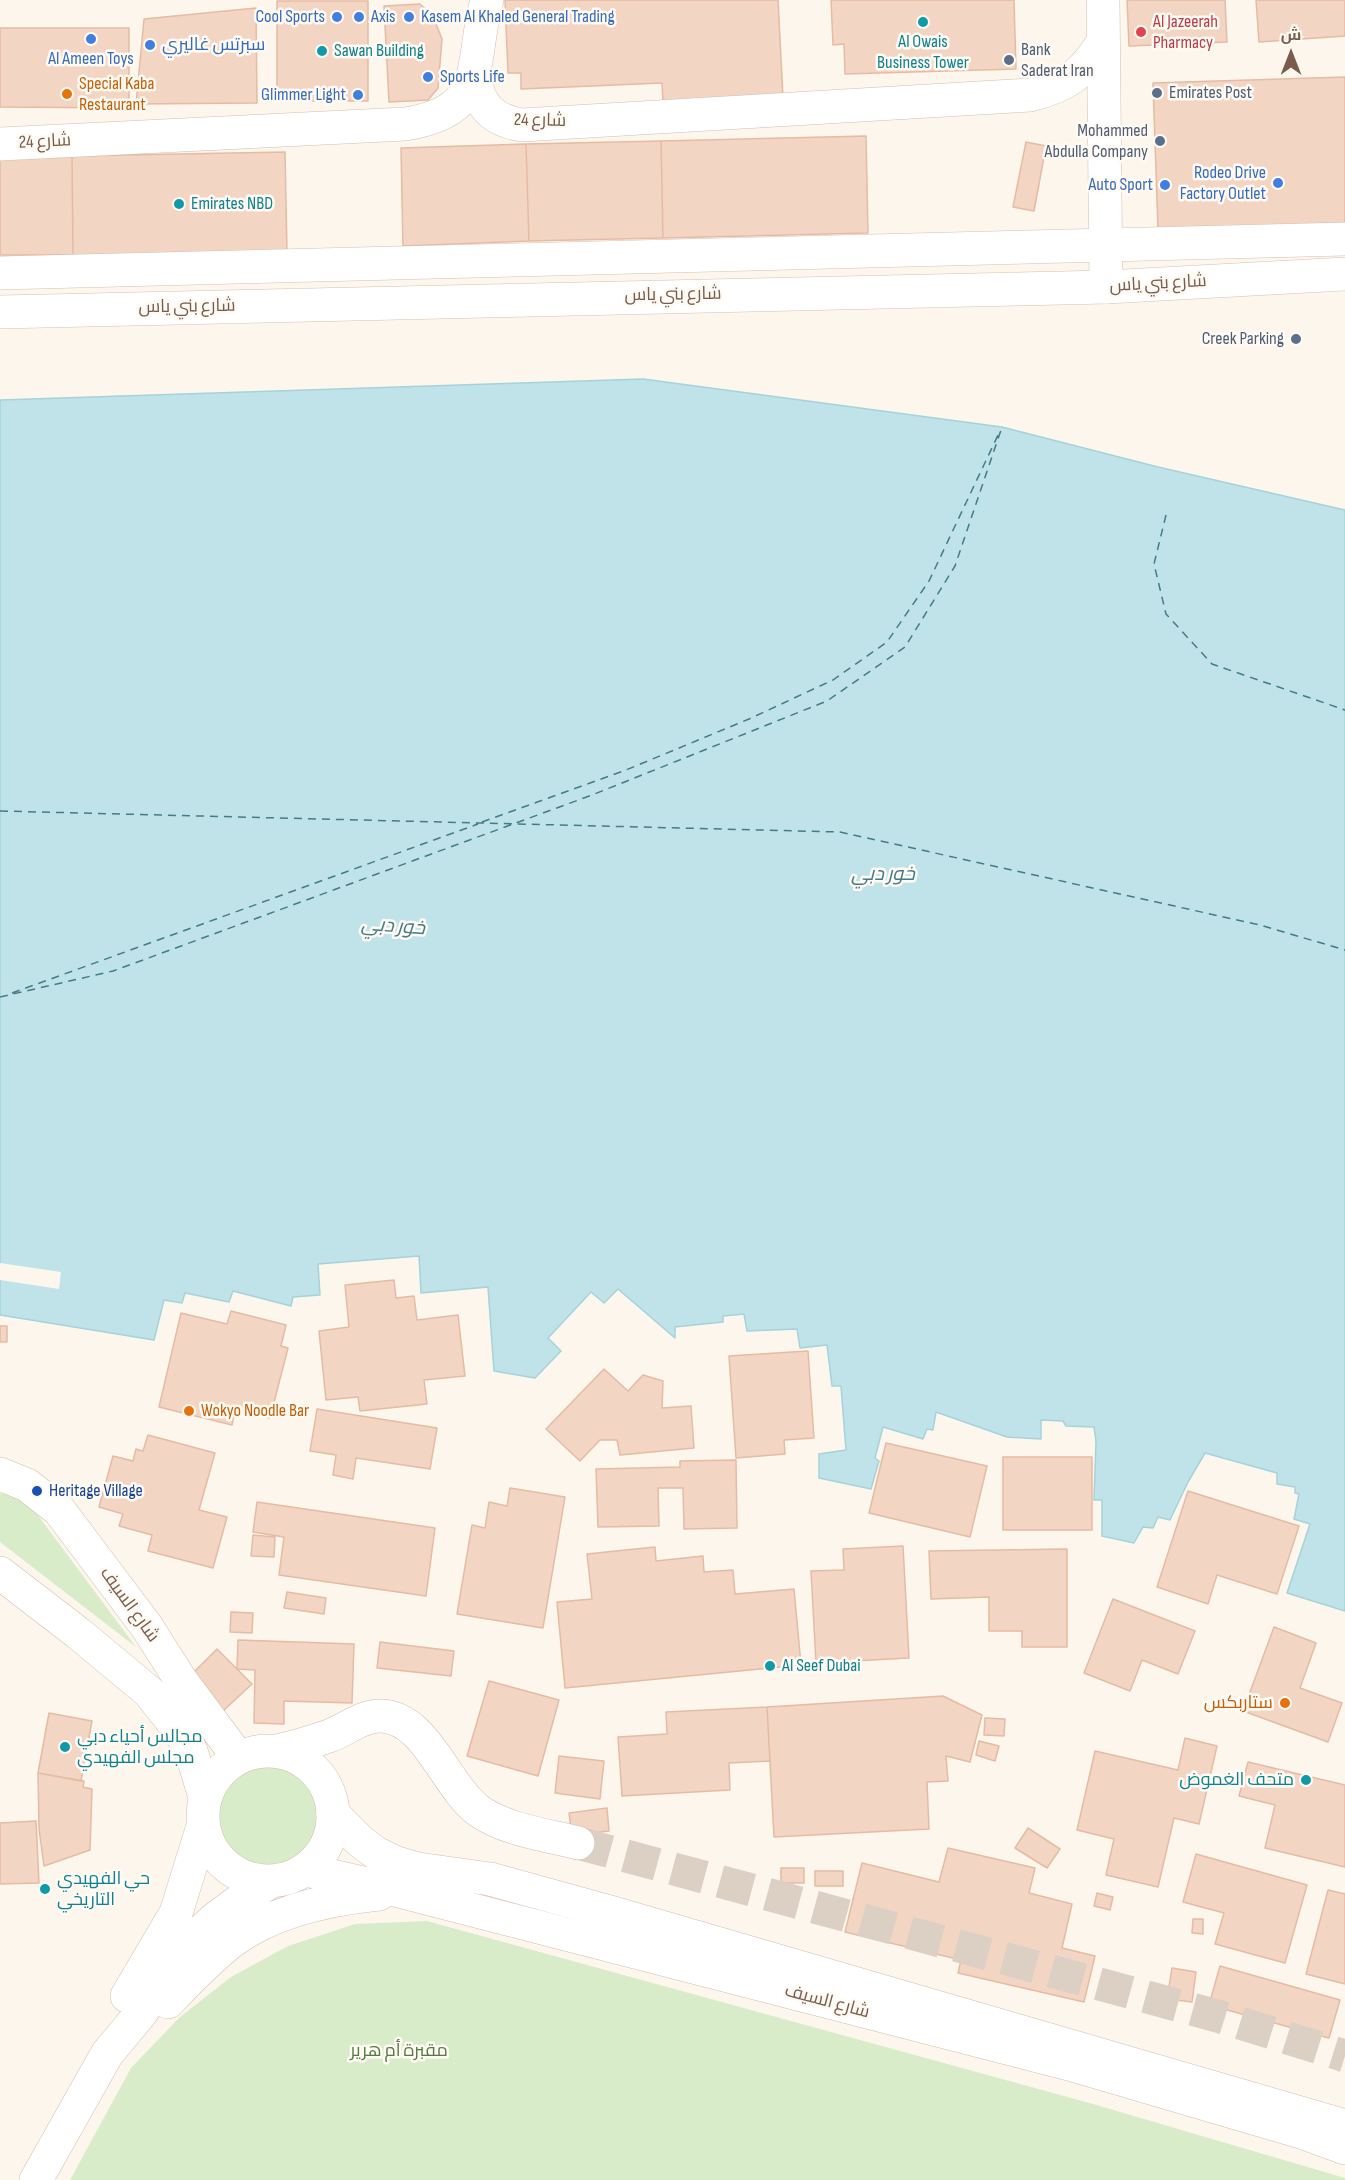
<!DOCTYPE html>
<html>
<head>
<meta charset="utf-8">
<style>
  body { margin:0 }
  #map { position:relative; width:1345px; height:2180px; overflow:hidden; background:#fdf6ec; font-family:"Sofia Sans Condensed",Cairo,sans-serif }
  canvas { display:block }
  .north { position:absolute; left:1261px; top:24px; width:60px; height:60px; -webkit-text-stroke:4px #fffaf3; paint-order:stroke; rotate:0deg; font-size:16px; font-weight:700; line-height:24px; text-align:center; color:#7a5c4d }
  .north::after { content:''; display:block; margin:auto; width:21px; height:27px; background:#7a5c4d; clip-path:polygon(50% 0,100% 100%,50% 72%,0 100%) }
</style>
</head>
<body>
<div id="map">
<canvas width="1345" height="2180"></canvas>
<div class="north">ش</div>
</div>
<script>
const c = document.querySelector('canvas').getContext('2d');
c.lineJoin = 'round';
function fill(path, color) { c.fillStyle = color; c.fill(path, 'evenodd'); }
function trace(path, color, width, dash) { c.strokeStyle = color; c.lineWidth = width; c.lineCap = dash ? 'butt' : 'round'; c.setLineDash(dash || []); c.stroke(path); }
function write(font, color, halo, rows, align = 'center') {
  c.font = font + ' "Sofia Sans Condensed",Cairo,sans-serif'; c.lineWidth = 5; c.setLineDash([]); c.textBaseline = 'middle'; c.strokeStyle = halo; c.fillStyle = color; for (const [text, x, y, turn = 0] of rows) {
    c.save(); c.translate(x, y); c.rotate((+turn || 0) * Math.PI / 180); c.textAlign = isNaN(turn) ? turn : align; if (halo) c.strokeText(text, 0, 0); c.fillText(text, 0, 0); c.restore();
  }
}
const green = new Path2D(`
  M 4,1493 L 28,1502 L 136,1647 L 0,1542 L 0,1494 Z
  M212 1815a56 56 0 1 1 112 0a56 56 0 1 1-112 0Z
  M 427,1921 L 1093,2104 L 1345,2178 L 1345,2180 L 70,2180 L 131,2068 L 180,2017 L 231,1977 L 288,1946 L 355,1924 Z`);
const water = new Path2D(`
  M 643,379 L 1002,427 L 1158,467 L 1345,510 L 1345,1611 L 1287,1593 L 1310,1524 L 1294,1519 L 1299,1494 L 1295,1493 L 1295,1487 L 1277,1484 L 1277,1473 L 1205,1453 L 1188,1482 L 1170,1520 L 1158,1517 L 1153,1528 L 1143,1527 L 1134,1543 L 1102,1536 L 1102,1500 L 1094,1500 L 1096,1442 L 1094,1427 L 1066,1426 L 1063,1421 L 1041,1420 L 1041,1439 L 1007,1437 L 936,1412 L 933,1430 L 927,1429 L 923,1439 L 883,1427 L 875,1458 L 879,1461 L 871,1489 L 819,1478 L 819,1454 L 846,1450 L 841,1386 L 832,1386 L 827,1345 L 800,1348 L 797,1329 L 747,1331 L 744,1314 L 723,1316 L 723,1322 L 675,1327 L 675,1338 L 618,1289 L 604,1303 L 591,1292 L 548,1338 L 561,1351 L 535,1378 L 494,1371 L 488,1287 L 421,1293 L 419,1256 L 318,1264 L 320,1295 L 293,1297 L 291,1306 L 233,1291 L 229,1302 L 185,1293 L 182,1303 L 164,1300 L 154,1340 L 0,1315 L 0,400 Z`);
const pier = new Path2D(`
  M 0,1263 L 61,1272 L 59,1289 L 0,1280 Z`);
const ferry = new Path2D(`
  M 1166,515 L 1154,564 L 1166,614 L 1212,664 L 1345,710
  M 0,811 L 840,832 L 1260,925 L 1345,950
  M 482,822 L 626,770 L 749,719 L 833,680 L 887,642 L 929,581 L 999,433
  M 12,993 L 478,824
  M 0,997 L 113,971 L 592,795 L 827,701 L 905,647 L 955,566 L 1002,427`);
const building = new Path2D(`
  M 505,0 L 778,0 L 783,97 L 663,102 L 662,83 L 521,89 L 521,73 L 508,73 Z
  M 831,0 L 1014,0 L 1016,69 L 845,74 L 844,44 L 833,45 Z
  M 1127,0 L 1225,0 L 1227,42 L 1129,46 Z
  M 1256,0 L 1345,0 L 1345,36 L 1259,42 Z
  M 277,1 L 368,1 L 368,101 L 277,101 Z
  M 420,4 L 433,16 L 442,39 L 438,88 L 428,100 L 389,102 L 384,6 Z
  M 256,8 L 257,103 L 136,104 L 144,19 Z
  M 0,28 L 129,28 L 129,108 L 0,107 Z
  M 1345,77 L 1345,223 L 1158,229 L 1153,83 Z
  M 866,136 L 868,233 L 663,238 L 661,141 Z
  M 661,141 L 663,238 L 529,241 L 526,144 Z
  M 1026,142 L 1046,146 L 1034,211 L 1013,207 Z
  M 526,144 L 529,241 L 403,246 L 401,148 Z
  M 285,152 L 287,252 L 73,255 L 72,156 Z
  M 0,156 L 72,156 L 73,255 L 0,255 Z
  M 394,1280 L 396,1298 L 414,1296 L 417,1320 L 458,1315 L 465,1376 L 424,1380 L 427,1404 L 360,1411 L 358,1397 L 326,1400 L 319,1331 L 349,1327 L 345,1285 Z
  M 231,1311 L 286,1325 L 281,1346 L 288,1348 L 270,1418 L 235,1410 L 232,1425 L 159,1407 L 181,1313 L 227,1324 Z
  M 0,1326 L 7,1326 L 7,1342 L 0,1342 Z
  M 808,1351 L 814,1438 L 784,1440 L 785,1454 L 736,1458 L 729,1356 Z
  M 604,1369 L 628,1391 L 643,1375 L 663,1381 L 662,1408 L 691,1406 L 694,1448 L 620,1455 L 617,1440 L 600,1440 L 580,1461 L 546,1429 Z
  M 317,1409 L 437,1428 L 430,1469 L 356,1458 L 353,1479 L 333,1475 L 336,1455 L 310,1451 Z
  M 148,1435 L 215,1453 L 199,1510 L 227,1517 L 213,1568 L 148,1551 L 152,1535 L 119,1526 L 123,1514 L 99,1507 L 113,1456 L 133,1461 L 136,1449 L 143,1451 Z
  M 886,1443 L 987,1466 L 970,1537 L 869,1513 Z
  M 1003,1457 L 1092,1457 L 1092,1530 L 1003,1530 Z
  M 736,1460 L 737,1528 L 684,1529 L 683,1488 L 658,1488 L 659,1526 L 598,1527 L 596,1469 L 680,1467 L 680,1461 Z
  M 510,1488 L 565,1497 L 543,1628 L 457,1614 L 472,1525 L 485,1528 L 489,1502 L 507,1506 Z
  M 1188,1491 L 1299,1526 L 1277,1594 L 1217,1575 L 1208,1604 L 1157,1587 Z
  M 257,1502 L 435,1528 L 426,1596 L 279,1575 L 284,1537 L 253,1532 Z
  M 253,1535 L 275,1537 L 274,1557 L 251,1556 Z
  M 903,1546 L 909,1658 L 816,1663 L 811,1571 L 844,1570 L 843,1549 Z
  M 655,1547 L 656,1561 L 703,1556 L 704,1572 L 733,1570 L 735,1594 L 794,1589 L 801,1665 L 565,1688 L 557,1602 L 592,1599 L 587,1554 Z
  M 1067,1549 L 1067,1647 L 1022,1647 L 1022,1631 L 989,1631 L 989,1597 L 931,1599 L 929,1551 Z
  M 287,1592 L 326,1598 L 324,1614 L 284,1608 Z
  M 1113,1599 L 1195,1631 L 1178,1674 L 1142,1660 L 1130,1691 L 1084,1673 Z
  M 231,1612 L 253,1613 L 252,1633 L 230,1632 Z
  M 1274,1627 L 1316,1643 L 1300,1688 L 1342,1703 L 1328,1742 L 1243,1711 Z
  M 238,1640 L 354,1644 L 352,1703 L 284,1701 L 284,1724 L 254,1723 L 255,1670 L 237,1669 Z
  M 380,1642 L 454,1651 L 451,1676 L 377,1668 Z
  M 217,1649 L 252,1684 L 222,1712 L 188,1678 Z
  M 489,1681 L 559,1700 L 538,1776 L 467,1756 Z
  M 943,1696 L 982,1715 L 970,1762 L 946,1756 L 948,1781 L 927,1782 L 929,1829 L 774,1837 L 767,1707 Z
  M 767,1707 L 770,1761 L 729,1763 L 730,1790 L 622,1796 L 618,1737 L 667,1734 L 666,1712 Z
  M 49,1713 L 92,1721 L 81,1781 L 38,1773 Z
  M 985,1718 L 1005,1719 L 1004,1736 L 984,1735 Z
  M 1185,1738 L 1217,1746 L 1199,1824 L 1174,1818 L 1158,1887 L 1106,1875 L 1114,1839 L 1077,1830 L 1095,1751 L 1178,1770 Z
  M 979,1741 L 999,1746 L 995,1761 L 976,1755 Z
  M 559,1756 L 604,1761 L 600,1799 L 555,1793 Z
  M 1248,1762 L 1345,1785 L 1345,1867 L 1265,1848 L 1275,1805 L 1239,1796 Z
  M 38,1773 L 84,1781 L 83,1787 L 92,1789 L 90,1850 L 44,1866 L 39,1829 Z
  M 607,1808 L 609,1831 L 572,1835 L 569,1813 Z
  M 36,1821 L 39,1883 L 0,1884 L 0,1823 Z
  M 1028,1828 L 1060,1849 L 1047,1868 L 1015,1848 Z
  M 948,1848 L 1035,1868 L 1029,1893 L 1072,1904 L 1062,1948 L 1095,1956 L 1084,2002 L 958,1973 L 961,1960 L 845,1932 L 862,1863 L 939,1882 Z
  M 1196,1854 L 1307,1885 L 1285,1963 L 1215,1944 L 1224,1913 L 1183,1902 Z
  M 781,1868 L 804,1868 L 804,1883 L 781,1883 Z
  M 815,1871 L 843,1871 L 843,1886 L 815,1886 Z
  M 1328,1890 L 1345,1894 L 1345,1984 L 1306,1974 Z
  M 1097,1893 L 1113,1897 L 1110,1910 L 1094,1906 Z
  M 1193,1919 L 1203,1919 L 1203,1934 L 1192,1933 Z
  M 1220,1966 L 1340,2000 L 1329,2038 L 1209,2005 Z
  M 1172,1968 L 1196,1972 L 1192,2002 L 1167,1999 Z`);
const tertiaryTunnel = new Path2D(`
  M 578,1843 L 1221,2017 L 1345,2056`);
const minor = new Path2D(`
  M 474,77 C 480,107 492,120 522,125 L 1030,95 C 1067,86 1083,74 1103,42
  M 0,144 L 405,124 C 490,111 469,64 487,0
  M 0,1474 L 27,1485 L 59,1510 L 147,1627 L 180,1679 L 238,1757
  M 0,1573 L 78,1633 L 149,1692 L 179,1730 L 191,1751 L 205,1797
  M 333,1814 L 360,1841 L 376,1853 L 394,1862 L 418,1869 L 490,1879 L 613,1913 L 1345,2126`);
const tertiary = new Path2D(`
  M 1103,0 L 1106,287
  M203 1816a65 65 0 1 1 130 0a65 65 0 1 1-130 0Z
  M 277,1751 C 294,1747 312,1742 329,1736 C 346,1730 361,1716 380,1716 C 426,1716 445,1786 479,1811 C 506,1830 546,1835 578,1843
  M 306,1870 L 403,1892 L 1069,2064 L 1304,2133 L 1345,2148
  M 127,1996 L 176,1913 L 203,1826
  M 168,2002 C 188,1981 208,1960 231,1942 C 272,1911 329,1899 379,1894
  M 36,2180 L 107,2054 L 141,2013 L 181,1955 L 197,1935 L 216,1918 L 239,1901 L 272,1881`);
const secondary = new Path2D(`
  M 0,273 L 1345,239
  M 0,312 L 1106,287 L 1345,274`);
const markers = [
  [337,17,6,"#3f7fe0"],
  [359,17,6,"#3f7fe0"],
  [409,17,6,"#3f7fe0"],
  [923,22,6,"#0f9aa8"],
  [1141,32,6,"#e0444e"],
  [91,39,6,"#3f7fe0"],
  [150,45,6,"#3f7fe0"],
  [322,51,6,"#0f9aa8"],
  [1009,60,6,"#5c6f8a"],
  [428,77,6,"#3f7fe0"],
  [1157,93,6,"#5c6f8a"],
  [67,94,6,"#e8710a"],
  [358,95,6,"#3f7fe0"],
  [1160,141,6,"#5c6f8a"],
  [1278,183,6,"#3f7fe0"],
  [1165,185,6,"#3f7fe0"],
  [179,204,6,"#0f9aa8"],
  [1296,339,6,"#5c6f8a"],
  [189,1411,6,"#e8710a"],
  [37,1491,6,"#1a4fb4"],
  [770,1666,6,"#0f9aa8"],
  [1285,1703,6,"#e8710a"],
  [65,1747,6,"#0f9aa8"],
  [1306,1780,6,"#0f9aa8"],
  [45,1889,6,"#0f9aa8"]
];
const shopNames = [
  ["Cool Sports",325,17],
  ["Axis",371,17,"left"],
  ["Kasem Al Khaled General Trading",421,17,"left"],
  ["سبرتس غاليري",162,45,"left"],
  ["Al Ameen Toys",91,59,"center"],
  ["Sports Life",440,77,"left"],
  ["Glimmer Light",346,95],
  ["Rodeo Drive",1266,173],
  ["Factory Outlet",1266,194],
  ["Auto Sport",1153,185]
];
const healthNames = [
  ["Al Jazeerah",1153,22],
  ["Pharmacy",1153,43]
];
const cultureNames = [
  ["Al Owais",923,42,"center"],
  ["Business Tower",923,63,"center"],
  ["Sawan Building",334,51],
  ["Emirates NBD",191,204],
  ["Al Seef Dubai",782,1666],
  ["مجالس أحياء دبي",77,1737],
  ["مجلس الفهيدي",77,1758],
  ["متحف الغموض",1294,1780,"right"],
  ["حي الفهيدي",57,1879],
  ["التاريخي",57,1900]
];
const serviceNames = [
  ["Bank",1021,50],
  ["Saderat Iran",1021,71],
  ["Emirates Post",1169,93],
  ["Mohammed",1148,131,"right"],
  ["Abdulla Company",1148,152,"right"],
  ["Creek Parking",1284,339,"right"]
];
const foodNames = [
  ["Special Kaba",79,84],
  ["Restaurant",79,105],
  ["Wokyo Noodle Bar",201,1411],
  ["ستاربكس",1273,1703,"right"]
];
const streetNames = [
  ["شارع 24",540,121,1],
  ["شارع 24",45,142,-3],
  ["شارع بني ياس",1158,284,-3],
  ["شارع بني ياس",673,295,-1],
  ["شارع بني ياس",187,307,-1],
  ["شارع السيف",129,1605,54],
  ["شارع السيف",827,2002,15]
];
const transitNames = [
  ["Heritage Village",49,1491]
];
const parkNames = [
  ["مقبرة أم هرير",399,2051]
];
const waterNames = [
  ["خور دبي",883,875],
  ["خور دبي",393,927,4]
];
fill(green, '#d8ecc9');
fill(water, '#bfe3e8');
trace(water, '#a5d3da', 1.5);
fill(pier, '#fdf6ec');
trace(ferry, '#437c86', 1.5, [8, 6]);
fill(building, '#f3d5c3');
trace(building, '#e6bba3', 1.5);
trace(tertiaryTunnel, '#dcd0c4', 33, [33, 16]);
trace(minor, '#d1beb0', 34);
trace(tertiary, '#d1beb0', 34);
trace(secondary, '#d6c0b0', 34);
trace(minor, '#fff', 33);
trace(tertiary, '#fff', 33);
trace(secondary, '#fff', 33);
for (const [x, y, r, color] of markers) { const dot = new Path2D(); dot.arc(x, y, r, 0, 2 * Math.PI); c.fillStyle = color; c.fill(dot); trace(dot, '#fffaf3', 2); }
write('18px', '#366cbe', '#fffaf3', shopNames, 'right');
write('18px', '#be3a42', '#fffaf3', healthNames, 'left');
write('18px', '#0d838f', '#fffaf3', cultureNames, 'left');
write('18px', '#4e5e75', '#fffaf3', serviceNames, 'left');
write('18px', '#c56008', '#fffaf3', foodNames, 'left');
write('18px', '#7a5c4d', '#fffaf3', streetNames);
write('18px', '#164399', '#fffaf3', transitNames, 'left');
write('18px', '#537a41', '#fffaf3', parkNames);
write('italic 20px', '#437c86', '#fffaf3', waterNames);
</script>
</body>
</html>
